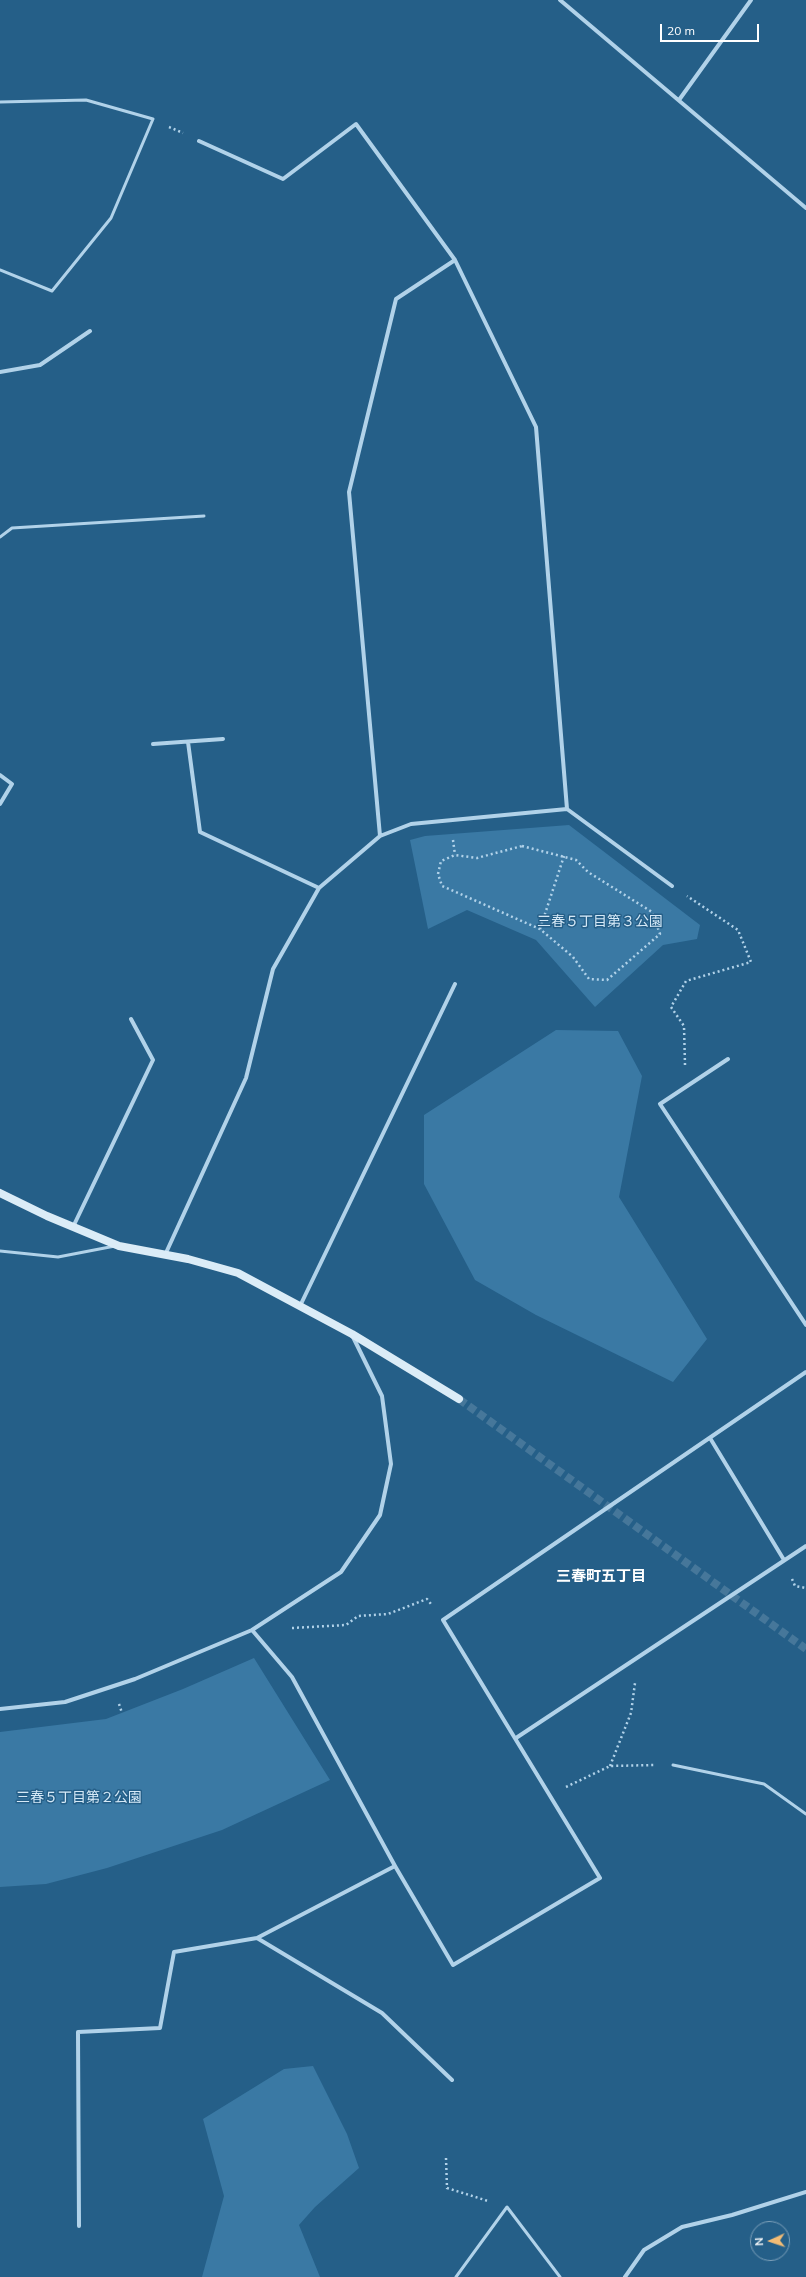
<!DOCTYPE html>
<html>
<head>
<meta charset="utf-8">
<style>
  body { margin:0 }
  #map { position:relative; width:806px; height:2277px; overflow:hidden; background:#255f88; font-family:Mulish,sans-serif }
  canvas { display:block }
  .north { position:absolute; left:750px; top:2221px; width:40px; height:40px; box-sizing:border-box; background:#255f88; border:1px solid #7c9fb8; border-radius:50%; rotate:267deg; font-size:11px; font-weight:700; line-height:16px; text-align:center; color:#fff }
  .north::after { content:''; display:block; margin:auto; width:14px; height:18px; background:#f3bc75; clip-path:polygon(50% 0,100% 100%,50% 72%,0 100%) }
  .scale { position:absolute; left:660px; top:24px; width:99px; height:18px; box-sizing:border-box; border:2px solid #fff; border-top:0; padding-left:5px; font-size:12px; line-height:14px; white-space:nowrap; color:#fff; -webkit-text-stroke:3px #255f88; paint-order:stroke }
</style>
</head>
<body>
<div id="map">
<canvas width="806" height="2277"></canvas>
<div class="north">N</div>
<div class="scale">20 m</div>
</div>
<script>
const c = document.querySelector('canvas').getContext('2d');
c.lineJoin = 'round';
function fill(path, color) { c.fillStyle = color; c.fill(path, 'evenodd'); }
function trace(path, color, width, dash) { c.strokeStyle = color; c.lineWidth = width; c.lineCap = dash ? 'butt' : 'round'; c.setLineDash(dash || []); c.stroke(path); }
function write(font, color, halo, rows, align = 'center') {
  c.font = font + ' Mulish,"Noto Sans JP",sans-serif'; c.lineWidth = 3; c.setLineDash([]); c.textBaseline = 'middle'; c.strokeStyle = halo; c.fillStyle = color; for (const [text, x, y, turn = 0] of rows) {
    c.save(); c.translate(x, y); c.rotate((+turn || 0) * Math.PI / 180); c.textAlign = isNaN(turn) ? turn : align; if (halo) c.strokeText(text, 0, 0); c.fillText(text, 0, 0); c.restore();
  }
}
const green = new Path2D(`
  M 569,825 L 700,925 L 697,939 L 663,945 L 595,1007 L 536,940 L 467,910 L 428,929 L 410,840 L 425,836 Z
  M 556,1030 L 618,1031 L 642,1076 L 619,1197 L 707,1339 L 673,1382 L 536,1315 L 475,1280 L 424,1184 L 424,1115 Z
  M 254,1658 L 330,1780 L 222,1830 L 107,1868 L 46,1884 L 0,1887 L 0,1732 L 106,1719 L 183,1689 Z
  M 313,2066 L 347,2134 L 359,2168 L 315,2207 L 299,2225 L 320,2277 L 202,2277 L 224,2196 L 203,2119 L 284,2069 Z`);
const secondaryTunnel = new Path2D(`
  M 459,1399 L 806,1649`);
const path = new Path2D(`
  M 169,127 L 183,133
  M 453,840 L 455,855
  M 522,846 L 576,860 L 588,872 L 652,912 L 660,934 L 607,980 L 589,979 L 573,957 L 540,929 L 442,886 L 438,874 L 441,861 L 455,855 L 477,858 Z
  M 540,929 L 564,856
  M 685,1065 L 684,1026 L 671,1007 L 686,981 L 751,962 L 738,930 L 687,896
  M 792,1579 L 795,1586 L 806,1588
  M 292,1628 L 346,1625 L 358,1616 L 388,1614 L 427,1599 L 431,1604
  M 119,1704 L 122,1713
  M 610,1766 L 631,1713 L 635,1683
  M 566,1787 L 610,1766 L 654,1765
  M 446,2158 L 447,2188 L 488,2201`);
const lane = new Path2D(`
  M 0,102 L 86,100 L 153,119 L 111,218 L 52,291 L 0,270
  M 0,537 L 12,528 L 204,516
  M 0,1251 L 58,1257 L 115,1246
  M 673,1765 L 764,1784 L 806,1814
  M 456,2277 L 507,2207 L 560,2277`);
const street = new Path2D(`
  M 560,0 L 806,208
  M 679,100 L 751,0
  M 199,141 L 283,179 L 356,124 L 455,260 L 536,427 L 567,809
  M 0,372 L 40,365 L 90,331
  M 188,742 L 200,832 L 319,888
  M 153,744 L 223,739
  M 0,775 L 12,784 L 0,804
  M 380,836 L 349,492 L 396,299 L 455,260
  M 728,1059 L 660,1104 L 806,1325
  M 73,1227 L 153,1060 L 131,1019
  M 165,1255 L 246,1078 L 273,969 L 319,888 L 380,836 L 411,824 L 567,809 L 672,886
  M 300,1306 L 455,984
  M 710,1438 L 784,1560
  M 252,1630 L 292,1677 L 395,1866 L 453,1965 L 600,1878 L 443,1620 L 806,1372
  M 0,1709 L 65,1702 L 135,1679 L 252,1630 L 341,1572 L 380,1515 L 391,1464 L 382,1396 L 353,1337
  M 516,1738 L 806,1546
  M 257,1938 L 382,2013 L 452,2080
  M 79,2226 L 78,2032 L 160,2028 L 174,1952 L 257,1938 L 395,1866
  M 625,2277 L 644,2250 L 682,2227 L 732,2215 L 806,2192`);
const secondary = new Path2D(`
  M 0,1193 L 47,1216 L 119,1246 L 188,1259 L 238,1273 L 352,1334 L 459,1399`);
const parkNames = [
  ["三春５丁目第３公園",600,922],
  ["三春５丁目第２公園",79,1798]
];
const neighbourhoodNames = [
  ["三春町五丁目",601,1576]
];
fill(green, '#3a79a4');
trace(secondaryTunnel, '#46779a', 8, [8, 4]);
trace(path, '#b1d2e9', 2.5, [2, 3]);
trace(lane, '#b1d2e9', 3);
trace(street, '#b1d2e9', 4);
trace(secondary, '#dbecf7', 8);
write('14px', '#d5e9f7', '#255f88', parkNames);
write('bold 15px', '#fff', '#255f88', neighbourhoodNames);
</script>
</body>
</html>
